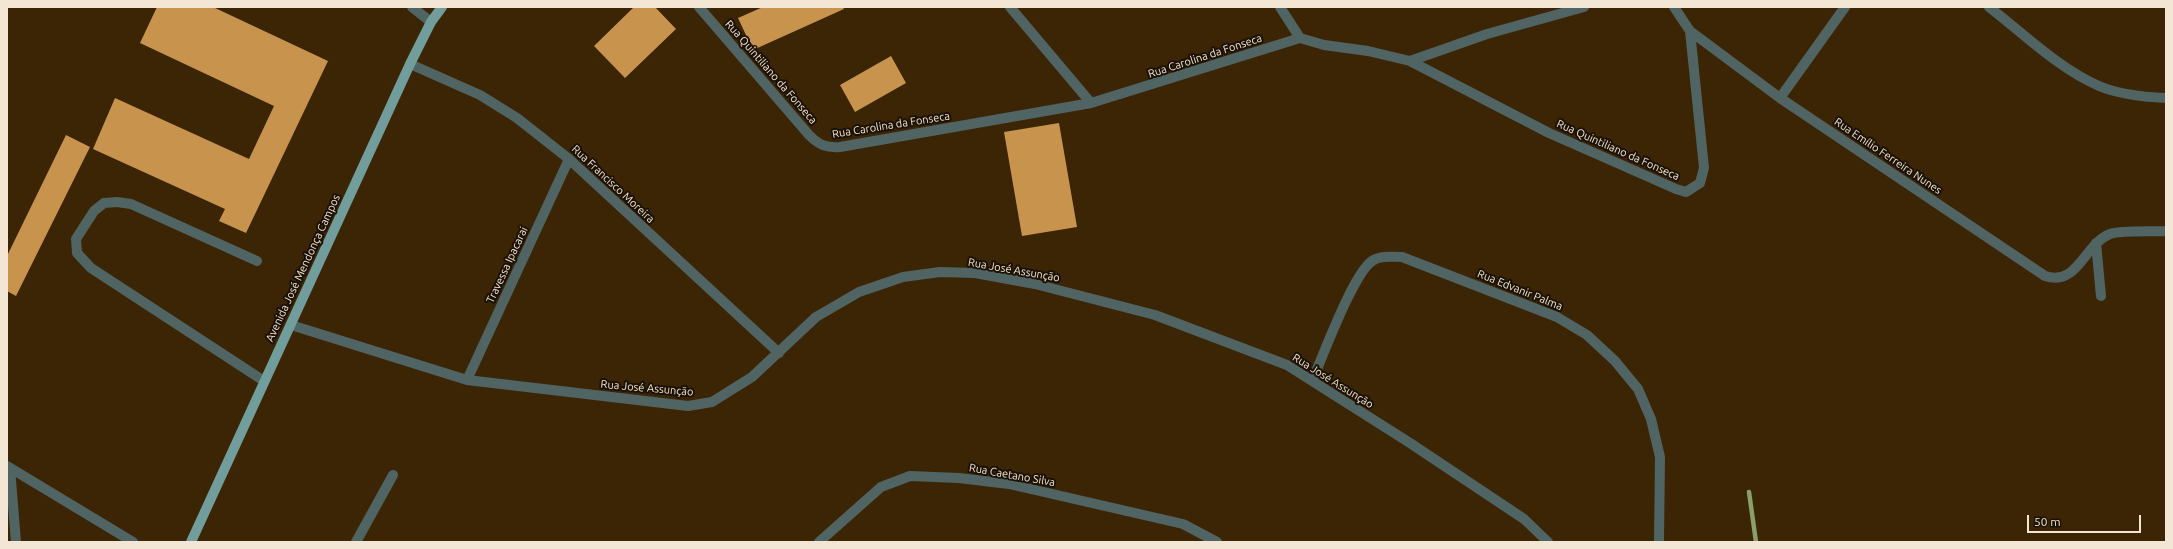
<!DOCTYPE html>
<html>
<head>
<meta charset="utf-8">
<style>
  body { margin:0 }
  #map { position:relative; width:2173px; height:549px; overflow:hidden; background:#3b2505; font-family:Ubuntu,sans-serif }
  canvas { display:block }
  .frame { position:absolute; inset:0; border:8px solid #f4e6d4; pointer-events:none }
  .scale { position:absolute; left:2027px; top:515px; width:114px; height:18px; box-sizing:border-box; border:2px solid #f4e6d4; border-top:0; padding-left:5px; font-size:12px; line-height:14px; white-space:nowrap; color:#f4e6d4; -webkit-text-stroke:3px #1b1105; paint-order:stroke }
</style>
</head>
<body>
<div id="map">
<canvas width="2173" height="549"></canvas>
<div class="frame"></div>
<div class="scale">50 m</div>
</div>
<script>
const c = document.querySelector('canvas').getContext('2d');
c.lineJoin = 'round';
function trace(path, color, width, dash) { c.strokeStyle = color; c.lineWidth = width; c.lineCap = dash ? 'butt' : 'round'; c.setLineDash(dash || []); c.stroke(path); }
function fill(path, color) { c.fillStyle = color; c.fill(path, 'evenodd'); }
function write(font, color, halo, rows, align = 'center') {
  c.font = font + ' Ubuntu,sans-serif'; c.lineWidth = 4; c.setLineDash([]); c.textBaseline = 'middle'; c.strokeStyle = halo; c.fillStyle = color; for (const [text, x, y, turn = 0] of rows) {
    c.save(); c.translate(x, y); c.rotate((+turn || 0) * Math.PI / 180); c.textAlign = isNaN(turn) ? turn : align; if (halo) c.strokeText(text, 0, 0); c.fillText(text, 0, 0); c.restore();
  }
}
const stream = new Path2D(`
  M 1749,492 L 1756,542`);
const building = new Path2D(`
  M 157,7 L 213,7 L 328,61 L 246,233 L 219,221 L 225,209 L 93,149 L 115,98 L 249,159 L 274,106 L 140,43 Z
  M 634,7 L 655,7 L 676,29 L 625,78 L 594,46 Z
  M 763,7 L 843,7 L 844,9 L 753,50 L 738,18 Z
  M 891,56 L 906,83 L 855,112 L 840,85 Z
  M 1059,123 L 1077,227 L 1022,236 L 1004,132 Z
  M 66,135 L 90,147 L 16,296 L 7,291 L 7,256 Z`);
const minor = new Path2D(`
  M 412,7 L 431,22
  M 699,7 L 809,135 C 819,145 826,148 840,147 L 1091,103 L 1300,38 L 1324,45 L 1368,51 L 1410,61 L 1487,34 L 1584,7
  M 1010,7 L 1091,103
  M 1280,7 L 1300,38
  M 1674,7 L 1690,31 L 1780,98 L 2045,276 C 2078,287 2084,244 2110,234 C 2121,230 2153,232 2166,231
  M 1989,7 C 2024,34 2058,68 2099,86 C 2120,95 2144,97 2166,98
  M 1410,61 L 1549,133 L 1676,189 L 1686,192 L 1700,183 L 1704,168 L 1690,31
  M 410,64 L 480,95 L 517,118 L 569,159 L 779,353
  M 1780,98 L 1845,7
  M 2096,243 L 2101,296
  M 257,261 L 131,204 L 117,202 L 104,203 L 94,211 L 76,239 L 77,253 L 91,268 L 264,381
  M 291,325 L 467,380 L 688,406 L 712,402 L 752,377 L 816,317 L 859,292 L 903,277 L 940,272 L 975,273 L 1035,284 L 1155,315 L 1287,365 L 1410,443 L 1524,519 L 1548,542
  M 467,380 L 569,159
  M 1312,381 C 1323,356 1353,274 1372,261 C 1381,255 1392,257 1402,257 L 1557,317 L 1587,335 L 1615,361 L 1638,389 L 1651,419 L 1660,457 L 1659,542
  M 7,466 L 133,542
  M 10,468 L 16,542
  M 356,542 L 393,475
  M 819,542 L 881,487 L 910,476 L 959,478 L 1009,484 L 1183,524 L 1217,542`);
const major = new Path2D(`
  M 191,542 L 410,64 L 431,22 L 442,7`);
const streetNames = [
  ["Rua Carolina da Fonseca",1205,56,-18],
  ["Rua Quintiliano da Fonseca",771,72,49],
  ["Rua Carolina da Fonseca",891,125,-9],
  ["Rua Quintiliano da Fonseca",1618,150,24],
  ["Rua Emílio Ferreira Nunes",1888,156,34],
  ["Rua Francisco Moreira",613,184,43],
  ["Travessa Ipacarai",507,265,-65],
  ["Avenida José Mendonça Campos",303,268,-65],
  ["Rua José Assunção",1014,270,10],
  ["Rua Edvanir Palma",1520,290,22],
  ["Rua José Assunção",1333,381,32],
  ["Rua José Assunção",647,388,5],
  ["Rua Caetano Silva",1012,475,10]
];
trace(stream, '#89a06a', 4.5);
fill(building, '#c8944d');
trace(minor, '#4f6463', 10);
trace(major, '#719d9c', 10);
write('11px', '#f4e6d4', '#1b1105', streetNames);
</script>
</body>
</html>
